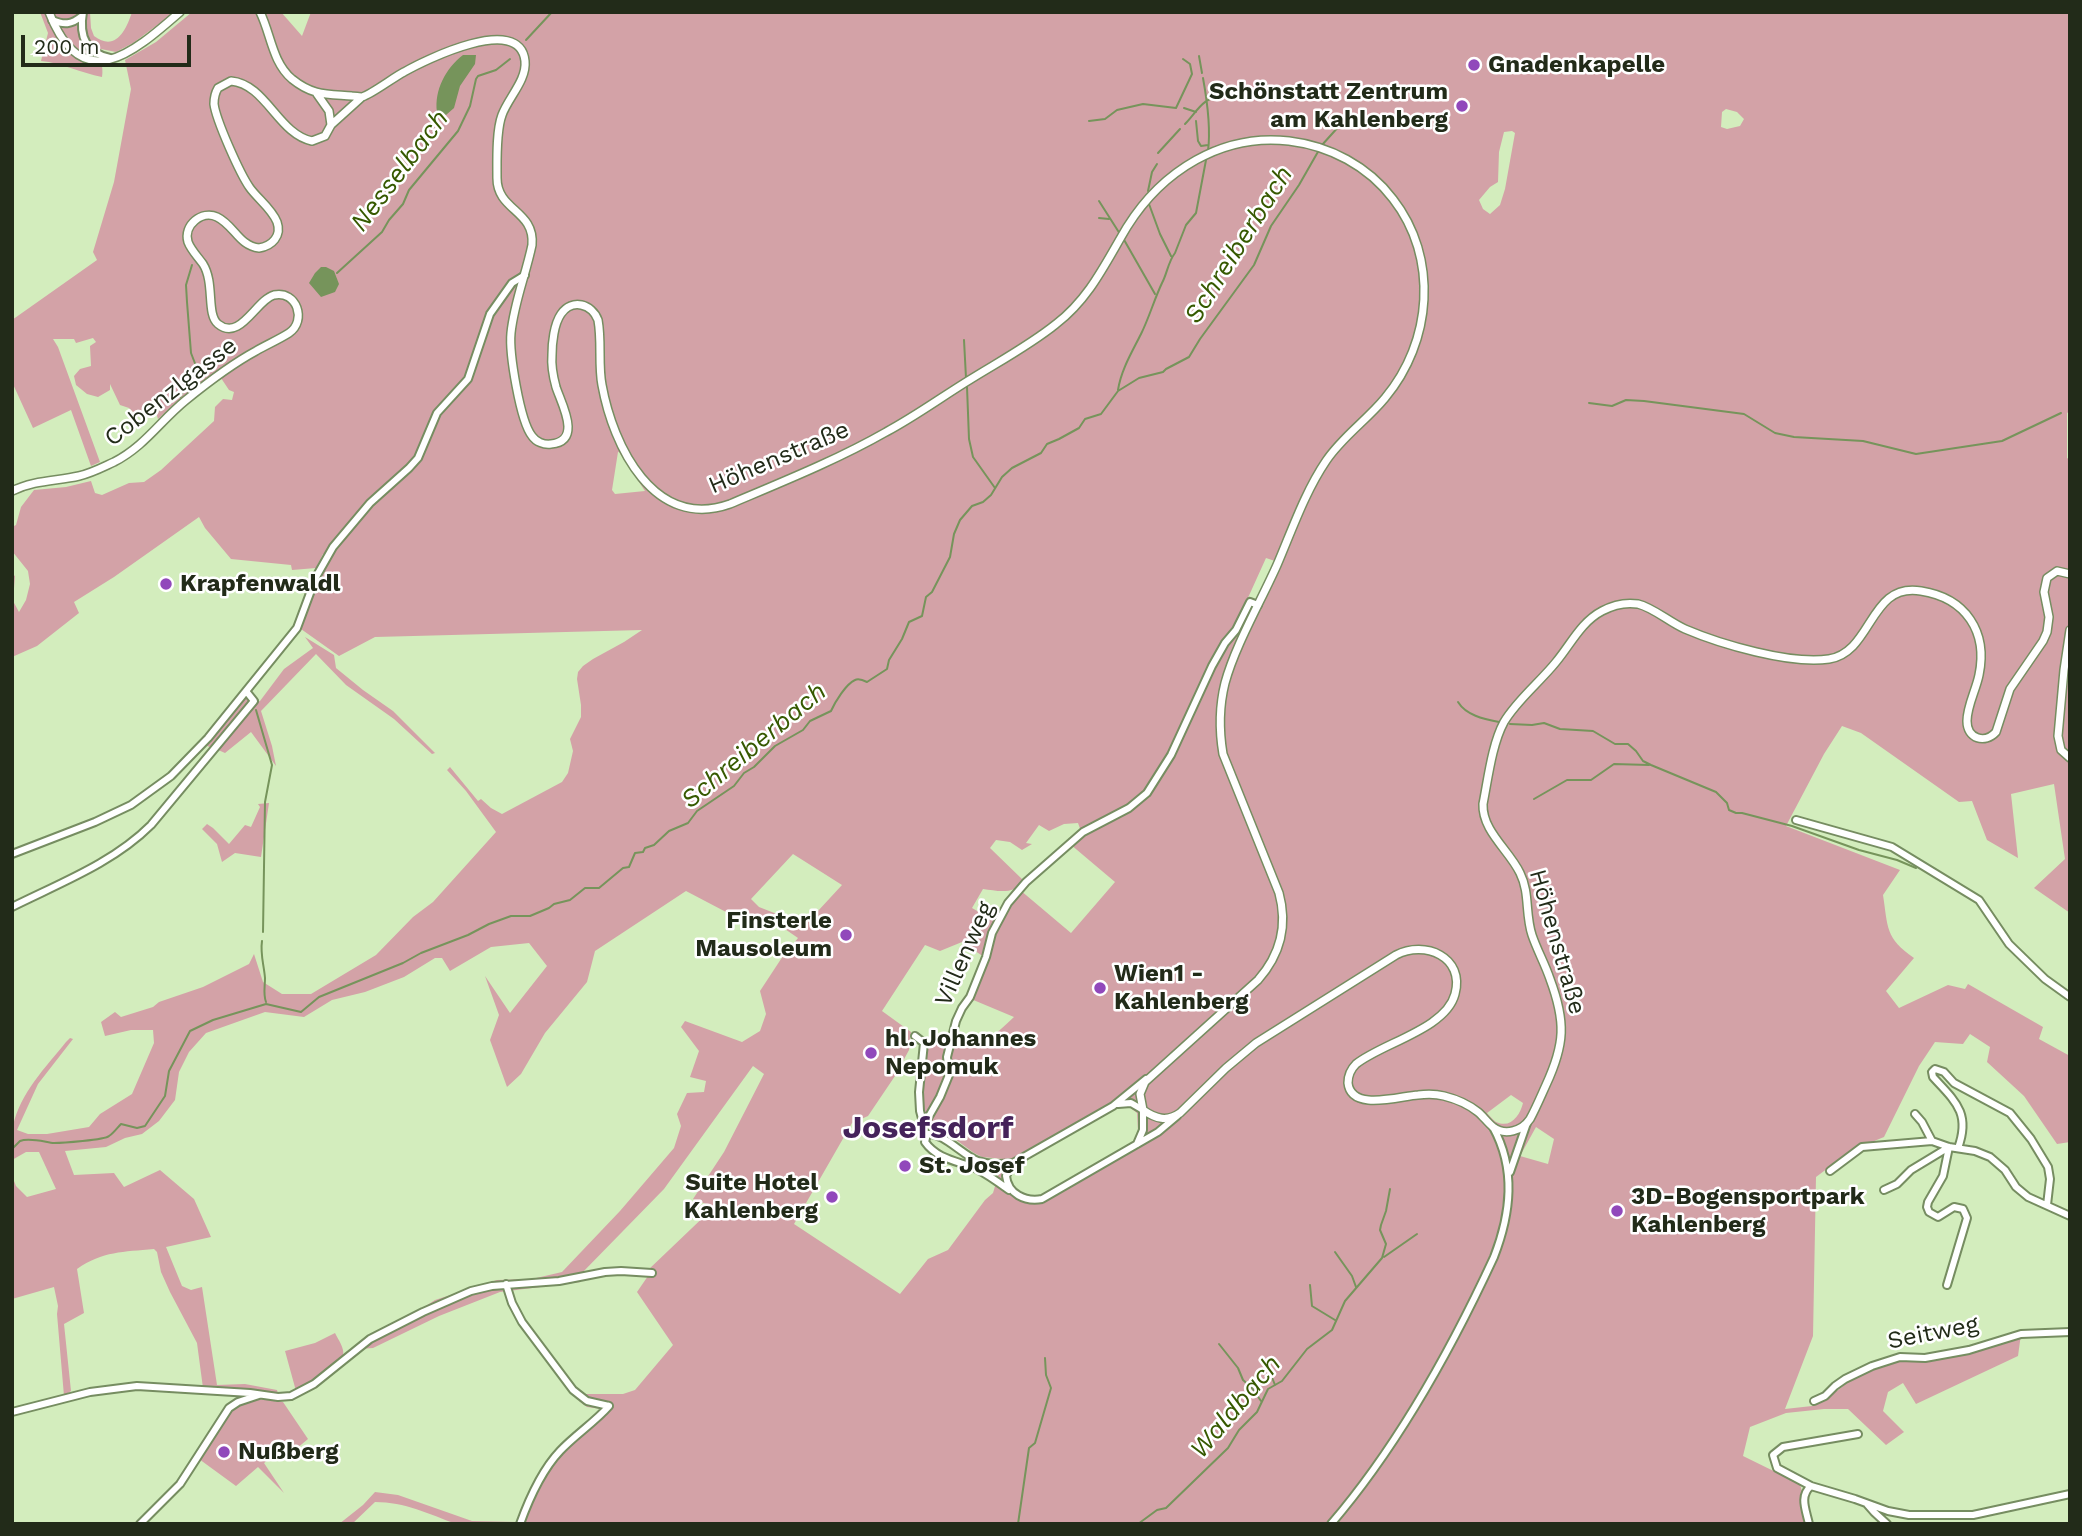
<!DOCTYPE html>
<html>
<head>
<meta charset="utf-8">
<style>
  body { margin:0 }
  #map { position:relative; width:2082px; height:1536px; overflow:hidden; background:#d3edbd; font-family:"Work Sans",sans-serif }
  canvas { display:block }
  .frame { position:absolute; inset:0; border:14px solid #222b19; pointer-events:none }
  .scale { position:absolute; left:21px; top:35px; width:170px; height:32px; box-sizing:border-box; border:4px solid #222b19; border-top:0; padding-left:9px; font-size:21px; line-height:24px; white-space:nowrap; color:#222b19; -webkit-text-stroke:5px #fff; paint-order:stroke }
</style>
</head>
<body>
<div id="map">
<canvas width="2082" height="1536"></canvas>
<div class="frame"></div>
<div class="scale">200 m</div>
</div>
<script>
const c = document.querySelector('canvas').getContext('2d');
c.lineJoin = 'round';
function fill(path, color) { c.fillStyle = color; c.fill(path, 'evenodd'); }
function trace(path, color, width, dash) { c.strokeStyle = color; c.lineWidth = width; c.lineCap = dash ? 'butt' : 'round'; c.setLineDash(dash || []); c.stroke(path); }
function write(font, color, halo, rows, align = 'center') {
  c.font = font + ' "Work Sans",sans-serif'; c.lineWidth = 5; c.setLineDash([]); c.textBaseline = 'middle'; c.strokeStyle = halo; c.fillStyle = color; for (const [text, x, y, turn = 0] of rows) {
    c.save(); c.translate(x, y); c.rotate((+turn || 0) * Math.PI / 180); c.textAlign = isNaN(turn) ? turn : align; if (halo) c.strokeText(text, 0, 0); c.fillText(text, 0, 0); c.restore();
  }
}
const green = new Path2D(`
  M 40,12 L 90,12 L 91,28 L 94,36 C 115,52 126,31 132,12 L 175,12 L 133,43 L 116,52 L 101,49 C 99,60 104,66 102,77 C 81,73 62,63 41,61 L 48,33 Z
  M 192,12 L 281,12 L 302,36 L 311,12 L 2070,12 L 2070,411 L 2067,413 L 2067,458 L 2070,460 L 2070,913 L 2034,888 L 2065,859 L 2054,784 L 2011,794 L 2018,858 L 1987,840 L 1972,801 L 1959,802 L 1861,733 L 1842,726 L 1824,754 L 1786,826 L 1900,870 L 1883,895 C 1888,927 1885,938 1914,958 L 1886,991 L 1899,1008 L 1948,985 L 1965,989 L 1968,984 L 2043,1027 L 2039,1039 L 2070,1056 L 2070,1142 L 2057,1144 L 2024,1096 L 1987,1062 L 1990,1047 L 1970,1034 L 1963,1044 L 1935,1042 L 1919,1066 L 1884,1137 L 1852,1150 L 1816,1177 L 1813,1336 L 1785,1409 L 1812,1406 L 1835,1389 L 1837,1391 L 1848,1382 L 1898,1357 L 1922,1358 L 1972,1349 L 2021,1334 L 2018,1356 L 1916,1404 L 1903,1383 L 1888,1392 L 1883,1411 L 1904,1432 L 1886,1445 L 1848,1409 L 1824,1409 L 1786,1413 L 1750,1427 L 1743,1456 L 1800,1484 L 1810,1524 L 456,1524 C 429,1514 405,1502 375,1502 L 352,1524 L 339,1524 L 363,1505 L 375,1492 L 398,1495 L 472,1521 L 518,1522 L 554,1455 L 601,1409 L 587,1407 L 579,1401 L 582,1394 L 623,1394 L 635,1390 L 673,1345 L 637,1292 L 648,1276 L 647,1271 L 714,1207 L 693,1199 L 724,1152 L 764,1074 L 753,1066 L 664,1189 L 581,1274 L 581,1282 L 500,1292 L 439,1316 L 373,1348 L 360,1349 L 435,1300 L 497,1280 L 532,1279 L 562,1272 L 620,1211 L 674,1148 L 681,1126 L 677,1114 L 687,1093 L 704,1092 L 706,1081 L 690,1077 L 699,1051 L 681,1027 L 685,1021 L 742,1042 L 760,1031 L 766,1014 L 760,991 L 781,959 L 798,938 L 782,927 L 726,912 L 686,891 L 595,951 L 587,982 L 545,1033 L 521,1074 L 507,1087 L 490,1040 L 499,1015 L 485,976 L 510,1013 L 547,966 L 529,943 L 491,947 L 450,971 L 442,958 L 435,958 L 404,977 L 365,992 L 332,1000 L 304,1017 L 265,1012 L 206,1033 L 189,1052 L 179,1072 L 175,1100 L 159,1121 L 142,1134 L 125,1138 L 106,1147 L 65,1151 L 74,1175 L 114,1173 L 124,1187 L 160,1170 L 194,1199 L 211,1237 L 166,1247 L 182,1286 L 191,1290 L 202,1287 L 217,1385 L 245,1384 L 277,1390 L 278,1394 L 203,1388 L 197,1343 L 170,1292 L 161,1272 L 157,1252 L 154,1249 C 123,1252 103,1251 77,1269 L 84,1313 L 64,1324 L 71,1391 L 64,1396 L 57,1314 L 58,1306 L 54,1287 L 12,1299 L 12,1176 L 16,1186 L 27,1197 L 56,1189 L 39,1152 L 26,1152 L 12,1160 C 12,1149 10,1136 13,1126 C 20,1093 46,1067 66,1042 L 70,1038 L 73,1039 L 38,1084 L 17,1130 L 28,1134 L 47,1134 L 89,1127 L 100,1114 L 132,1094 L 154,1043 L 153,1030 L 131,1030 L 105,1036 L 101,1022 L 115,1012 L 121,1017 L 153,1007 L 159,1002 L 203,987 L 249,964 L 254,954 L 263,982 L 282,994 L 311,994 L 376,955 L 413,917 L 433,902 L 496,832 L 466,791 L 447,770 L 450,767 L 478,801 L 481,799 L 491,808 L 502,814 L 562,782 L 568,773 L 573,751 L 570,739 L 581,717 L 581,705 L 577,679 L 578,672 L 583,666 L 593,659 L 624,642 L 642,630 L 375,637 L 339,656 L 301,629 L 317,581 L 329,558 L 323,554 L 316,568 L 292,570 L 291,565 L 231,559 L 205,528 L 199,517 L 114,577 L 74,602 L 79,613 L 37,646 L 12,657 L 12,574 L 15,576 L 13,601 L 19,612 L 26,600 L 30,584 L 28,571 L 12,551 L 12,527 L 16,525 L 21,507 L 34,490 L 66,487 L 91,481 L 95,493 L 102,495 L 129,483 L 144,482 L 161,470 L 214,421 L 215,407 L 223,399 L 232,400 L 234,392 L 229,390 L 217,372 L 176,402 L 158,419 L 153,403 L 137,416 L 129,408 L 120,405 L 110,384 L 110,390 L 98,397 L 87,394 L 76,385 L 74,376 L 80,369 L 91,366 L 90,346 L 96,342 L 93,338 L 76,343 L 74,339 L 53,339 L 58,347 L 100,462 L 91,466 L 71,410 L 33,428 L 12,382 L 12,320 L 97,260 L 93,252 L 114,182 L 131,89 L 125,60 L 156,42 ZM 1726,109 L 1737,112 L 1744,119 L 1740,126 L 1727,129 L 1721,127 L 1722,112 ZM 1512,131 L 1515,133 L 1505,189 L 1500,205 L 1490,214 L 1483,209 L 1479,200 L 1490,187 L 1498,182 L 1499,152 L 1504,132 ZM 618,452 L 619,452 L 645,491 L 615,494 L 612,490 ZM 1266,558 L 1275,561 L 1253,608 L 1247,603 L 1247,600 ZM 1078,823 L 1082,834 L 1070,844 L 1115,882 L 1071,933 L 1020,890 L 996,927 L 971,999 L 1014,1017 C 981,1049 973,1049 928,1041 L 922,1107 L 929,1120 L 974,1153 L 982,1157 L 1003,1159 L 993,1193 L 985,1200 L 948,1250 L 928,1259 L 900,1294 L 794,1224 L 852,1123 L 868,1116 L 895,1076 L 909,1050 L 911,1032 L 882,1011 L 925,945 L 940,951 L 962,942 L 984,957 L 985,947 L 995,921 L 972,908 L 983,889 C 998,891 1014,895 1024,881 L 990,848 L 996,840 L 1010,842 L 1022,850 L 1032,844 L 1026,843 L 1039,825 L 1049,831 L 1064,824 ZM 793,854 L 842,885 L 805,925 L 759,907 L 751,899 ZM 1511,1095 L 1523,1103 C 1520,1115 1511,1129 1496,1122 C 1493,1120 1490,1116 1487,1113 ZM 1122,1105 L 1128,1106 L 1137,1113 L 1138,1132 L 1132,1145 L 1037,1198 C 1023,1194 1015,1192 1008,1179 L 1012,1168 L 1018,1162 L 1115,1107 ZM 1536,1127 L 1554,1139 L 1548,1164 L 1520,1156 Z
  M 305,637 L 334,655 L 336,668 L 363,690 L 393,711 L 435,753 L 432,754 L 394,719 L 346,685 L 316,654 L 261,711 L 272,746 L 276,766 L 251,732 L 225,753 L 216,749 L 253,704 L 260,701 L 284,669 L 313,648 Z
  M 245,697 L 249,698 L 246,707 L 212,748 L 205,745 Z
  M 269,803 L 261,857 L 235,853 L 222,862 L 217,844 L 202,829 L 207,824 L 213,828 L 229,844 L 245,825 L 251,827 L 260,807 L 258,804 Z
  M 335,1333 C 338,1339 345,1349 343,1355 C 340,1364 305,1387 296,1391 L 285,1351 L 315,1343 Z
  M 269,1399 L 274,1401 L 283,1402 L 308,1439 L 296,1449 L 291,1443 L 264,1463 L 284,1493 L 258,1467 L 236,1486 L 199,1459 L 230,1410 L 251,1400 Z`);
const water = new Path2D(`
  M 463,55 L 476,55 L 475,64 L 460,86 L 454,108 L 446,115 L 437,112 C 434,90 446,68 463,55 Z
  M 321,267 L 326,267 L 334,271 L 339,284 L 335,292 L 321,297 L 309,283 L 315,273 Z`);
const stream = new Path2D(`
  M 526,40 L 552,12
  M 1199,56 L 1202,73
  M 1203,78 C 1207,100 1211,128 1208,151
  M 1184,108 L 1196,112
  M 1089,121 L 1105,119 L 1117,110 L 1143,104 L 1176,108 L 1192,74 L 1190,64 L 1183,59
  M 1196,121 L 1198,141 L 1201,146 L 1208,145
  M 1185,124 C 1196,113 1205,94 1222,98
  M 1322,145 L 1349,115
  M 1158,153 L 1180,129
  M 1148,191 L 1152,172 L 1157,164
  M 1099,201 L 1120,234
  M 1149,204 L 1160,234 L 1171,256
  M 1099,218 L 1109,219
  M 1123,238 L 1155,294
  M 337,273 L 382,232 L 389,220 L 403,204 L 409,190 L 458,131 L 470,106 L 476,79 L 478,76 L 496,70 L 510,59
  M 964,340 L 966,378
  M 967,387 L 969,439 L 973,457 L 995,488
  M 1118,390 C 1121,370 1132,352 1141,334 C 1149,318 1154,300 1162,283 C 1167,274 1168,262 1175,253 L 1186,225 L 1196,213 L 1206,160
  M 180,397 L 194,373 L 196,366 L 191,353 L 187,302 L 186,285 L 192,265
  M 1589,403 L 1612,406 L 1626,400 L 1644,401 L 1744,414 L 1775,433 L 1794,437 L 1863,441 L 1916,454 L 2002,441 L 2061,413
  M 1458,702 C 1466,715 1483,719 1499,722
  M 256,710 L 272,765 L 265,802 L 263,932
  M 1510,724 L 1532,725 L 1544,723 L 1560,729 L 1593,731 L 1615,744 L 1628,744 L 1636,751 L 1643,761 L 1651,765 L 1716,792 L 1727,803 L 1729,810 L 1736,813 L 1742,813 L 1792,826 L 1859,850 L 1897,860 L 1916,868
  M 1534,799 L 1567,780 L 1591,780 L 1614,764 L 1649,765
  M 262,941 C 260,954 264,965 265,978 C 265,987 263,994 266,1002
  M 12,1149 C 13,1148 19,1142 20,1141 C 29,1137 45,1142 54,1143 C 61,1143 105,1140 109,1136 C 114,1133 117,1128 121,1124 L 137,1128 L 145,1126 L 165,1096 L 169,1071 L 190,1031 L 213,1020 L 266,1004 L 301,1012 L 319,997 L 403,963 L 421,953 L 468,935 L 489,924 L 511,916 L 530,916 L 549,908 L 554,904 L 570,900 L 585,888 L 599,888 L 623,868 L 629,867 L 635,853 L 643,852 L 645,848 L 654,845 L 669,831 L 688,823 L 697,811 L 734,786 L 744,773 L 754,767 L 775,746 L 803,730 L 810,721 L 831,711 C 835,702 846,684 855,680 C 859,678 863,680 867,682 L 887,669 L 889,660 L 902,639 L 909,622 L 922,616 L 926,597 L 932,592 L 950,557 L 954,534 L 960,520 L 972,506 L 983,502 L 991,495 L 1002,477 L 1012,468 L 1041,453 L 1047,444 L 1059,439 L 1079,428 L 1085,419 L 1101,414 L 1118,391 L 1139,378 L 1163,372 L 1166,369 L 1189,357 L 1200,339 L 1254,265 L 1271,226 L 1299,185 L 1319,150
  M 1335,1252 L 1352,1276 L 1356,1287
  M 1384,1257 L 1417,1234
  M 1310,1285 L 1312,1306 L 1335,1320
  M 1219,1344 L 1238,1368 L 1243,1380 L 1252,1388 L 1261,1401
  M 1261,1360 L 1269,1370 L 1275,1385
  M 1018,1524 L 1029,1448 L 1035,1443 L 1051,1388 L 1046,1375 L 1045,1358
  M 1138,1524 L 1157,1510 L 1166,1508 L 1228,1448 L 1239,1430 L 1257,1412 L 1268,1389 L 1282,1381 L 1307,1349 L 1332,1330 L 1345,1301 L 1382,1258 L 1386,1244 L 1380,1230 L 1381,1225 L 1386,1211 L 1390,1189`);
const minor = new Path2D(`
  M 83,12 C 79,35 85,53 110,58
  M 52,20 C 64,25 71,25 82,16
  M 1796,820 L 1892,847 L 1979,900 L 2009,944 L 2045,979 L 2070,997
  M 12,854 L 95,822 L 131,805 L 171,776 L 208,738 L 297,628 L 316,577 L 333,547 L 370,503 L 409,468 L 418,458 L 437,413 L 468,379 L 490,314 L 512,283 L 525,275
  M 12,907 C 60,883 113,863 151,825 L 254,701 L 246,691
  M 915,1036 L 924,1043 L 919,1092 L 920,1111 L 924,1126
  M 1146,1079 L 1113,1106 L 1013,1163 L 1006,1176 C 1008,1194 1025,1202 1042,1199 L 1158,1132 L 1177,1116
  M 1118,1104 L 1131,1103 L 1143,1110 L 1143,1130 L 1137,1144
  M 1915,1114 L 1922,1122 L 1932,1141
  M 924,1125 L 940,1097 L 949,1075 L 947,1057 L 956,1021 L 962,1008 L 970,997 L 986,957 L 992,933 L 1008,903 L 1026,882 L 1083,832 L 1129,808 L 1147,793 L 1171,755 L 1212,666 L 1225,643 L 1236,630 L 1250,602 L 1258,605
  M 927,1134 L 925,1142 C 937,1159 957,1161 975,1168 C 987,1174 998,1182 1009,1190
  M 927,1134 C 943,1132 962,1155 978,1161 C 989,1165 1001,1164 1013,1163
  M 1958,1148 C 1971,1113 1955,1101 1933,1077 L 1932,1072 L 1935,1069 L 1944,1072 L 1954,1083 L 2010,1113 L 2031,1139 L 2048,1167 L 2050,1179 L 2047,1205
  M 1830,1171 L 1862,1147 L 1932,1141 L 1949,1147 L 1975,1151 L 1990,1157 L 2005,1170 L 2016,1187 L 2028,1197 L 2070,1216
  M 1510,1172 L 1527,1123
  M 1884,1190 L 1897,1184 L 1911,1170 L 1949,1147
  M 506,1284 L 512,1303 L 522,1322 L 573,1390 L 587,1401 L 609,1406
  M 1947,1285 L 1967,1218 L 1963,1209 L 1954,1207 L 1938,1217 L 1929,1212 L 1927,1207 L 1928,1202 L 1943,1176 L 1949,1147
  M 1814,1401 L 1825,1396 L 1835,1386 L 1845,1379 L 1872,1366 L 1900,1357 L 1925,1358 L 1969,1350 L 2021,1334 L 2070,1332
  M 12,1412 L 90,1392 L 137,1386 L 250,1393 L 278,1397 L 291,1396 L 314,1384 L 370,1339 L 423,1312 L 471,1291 L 492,1286 L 559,1281 L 605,1272 L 621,1271 L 652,1273
  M 1858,1434 L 1783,1447 L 1773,1455 L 1777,1468 L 1811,1486 L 1855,1499 L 1888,1511 L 1909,1515 L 1973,1515 L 2070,1494
  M 1867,1504 L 1874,1512 L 1887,1524
  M 140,1524 L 180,1484 L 229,1408 L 238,1402 L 259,1395
  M 520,1524 C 529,1499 542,1470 560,1451 C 575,1435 595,1422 609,1406
  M 1331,1524 C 1398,1446 1451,1350 1494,1257 C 1511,1213 1516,1169 1493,1127
  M 1809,1524 C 1806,1510 1799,1496 1811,1486`);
const tertiary = new Path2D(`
  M 49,12 C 82,97 132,54 180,12
  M 260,12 C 271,34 272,62 292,79 C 313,96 327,94 352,96 C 353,96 361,97 362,97 C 372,94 394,77 404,72 C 425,60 520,13 525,61 C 527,80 508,98 502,115 C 496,131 497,160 497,178 C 497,211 535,210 532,245 C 526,274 514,303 511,333 C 509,353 520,421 532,436 C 536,442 544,445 551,444 C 583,441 561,403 556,387 C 553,376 551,366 552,355 C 552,343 554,324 561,314 C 572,298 592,304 598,320 C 602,342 598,364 602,385 C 613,446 654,531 730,504 C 782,482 837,460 886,432 C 916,416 943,396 971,379 C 1000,361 1030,345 1056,324 C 1090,298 1106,262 1127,227 C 1162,171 1222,133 1289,141 C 1330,146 1368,166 1393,199 C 1439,258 1432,342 1385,398 C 1367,420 1342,437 1326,461 C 1305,492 1292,530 1277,565 C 1261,601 1235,646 1225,683 C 1219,707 1219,730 1223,754 L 1279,893 C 1288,926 1280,955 1258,980 L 1145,1082 L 1140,1094 L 1143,1110 C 1156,1119 1167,1122 1180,1113 L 1226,1068 L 1256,1043 L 1396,955 C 1425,940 1465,957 1455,994 C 1446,1029 1382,1043 1356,1064 C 1351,1069 1348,1075 1348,1083 C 1351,1112 1400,1096 1418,1095 C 1427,1094 1436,1094 1444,1096 C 1456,1099 1468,1104 1478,1112 C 1483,1116 1487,1122 1493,1127 C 1505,1136 1522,1131 1530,1119 C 1536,1108 1541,1096 1546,1085 C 1565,1044 1566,1022 1550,979 C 1545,964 1537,950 1532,935 C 1525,914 1530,893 1520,873 C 1509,850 1482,831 1483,804 C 1488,779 1492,744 1504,722 C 1517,700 1540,682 1556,662 C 1571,644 1581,622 1602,611 C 1613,605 1625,602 1638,604 C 1654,608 1669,622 1685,629 C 1720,644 1791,665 1829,659 C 1873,652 1869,582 1921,591 C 1966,598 1988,632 1979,675 C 1976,690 1967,706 1967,721 C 1967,739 1985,744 1996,732 L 2010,689 L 2043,641 L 2047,632 L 2049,617 L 2044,592 L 2047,578 L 2057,571 L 2070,574
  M 317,94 L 329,111 L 331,125
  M 12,491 C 34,480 57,481 79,476 C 92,473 103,467 114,462 C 145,446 160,421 186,400 C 207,383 232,364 256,351 C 266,345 278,340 289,333 C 307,321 297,290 274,295 C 256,300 240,342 218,324 C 206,314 215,283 203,264 C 198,257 191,250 188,242 C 183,225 202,210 217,217 C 234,225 239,246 259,248 C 272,246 282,236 277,222 C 272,209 258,199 250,188 C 240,174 216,120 214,104 C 214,98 215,93 218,88 L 231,81 C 266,84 278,134 312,141 L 325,136 L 331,125 L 362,97
  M 2070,630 L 2064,670 L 2058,736 L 2061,750 L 2070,758`);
const markers = [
  [1474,65,7,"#9148bb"],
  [1462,106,7,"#9148bb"],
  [166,584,7,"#9148bb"],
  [846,935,7,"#9148bb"],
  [1100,988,7,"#9148bb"],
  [871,1053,7,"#9148bb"],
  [905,1166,7,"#9148bb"],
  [832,1197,7,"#9148bb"],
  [1617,1211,7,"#9148bb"],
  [224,1452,7,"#9148bb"]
];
const poiNames = [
  ["Gnadenkapelle",1488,65],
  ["Schönstatt Zentrum",1448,92,"right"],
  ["am Kahlenberg",1448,120,"right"],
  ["Krapfenwaldl",180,584],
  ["Finsterle",832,921,"right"],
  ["Mausoleum",832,949,"right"],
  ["Wien1 -",1114,974],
  ["Kahlenberg",1114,1002],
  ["hl. Johannes",885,1039],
  ["Nepomuk",885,1067],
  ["St. Josef",919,1166],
  ["Suite Hotel",818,1183,"right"],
  ["Kahlenberg",818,1211,"right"],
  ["3D-Bogensportpark",1631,1197],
  ["Kahlenberg",1631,1225],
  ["Nußberg",238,1452]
];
const streetNames = [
  ["Cobenzlgasse",171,392,-38],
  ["Höhenstraße",779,458,-23],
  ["Höhenstraße",1557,942,74],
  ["Villenweg",965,954,-66],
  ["Seitweg",1933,1333,-11]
];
const waterNames = [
  ["Nesselbach",400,171,-53],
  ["Schreiberbach",1239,245,-58],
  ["Schreiberbach",754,746,-40],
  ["Waldbach",1236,1407,-50]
];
const districtNames = [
  ["Josefsdorf",928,1129]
];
fill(green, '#d3a2a7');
fill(water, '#76945b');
trace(stream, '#76945b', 2);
trace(minor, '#768d61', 10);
trace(tertiary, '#768d61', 10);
trace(minor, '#fff', 6);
trace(tertiary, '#fff', 7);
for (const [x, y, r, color] of markers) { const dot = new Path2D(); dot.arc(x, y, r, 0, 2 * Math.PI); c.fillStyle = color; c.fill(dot); trace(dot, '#fff', 2.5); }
write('bold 24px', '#222b19', '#fff', poiNames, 'left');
write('24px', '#222b19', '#fff', streetNames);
write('italic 26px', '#365900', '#fff', waterNames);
write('bold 32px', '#45235a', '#fff', districtNames);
</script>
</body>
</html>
